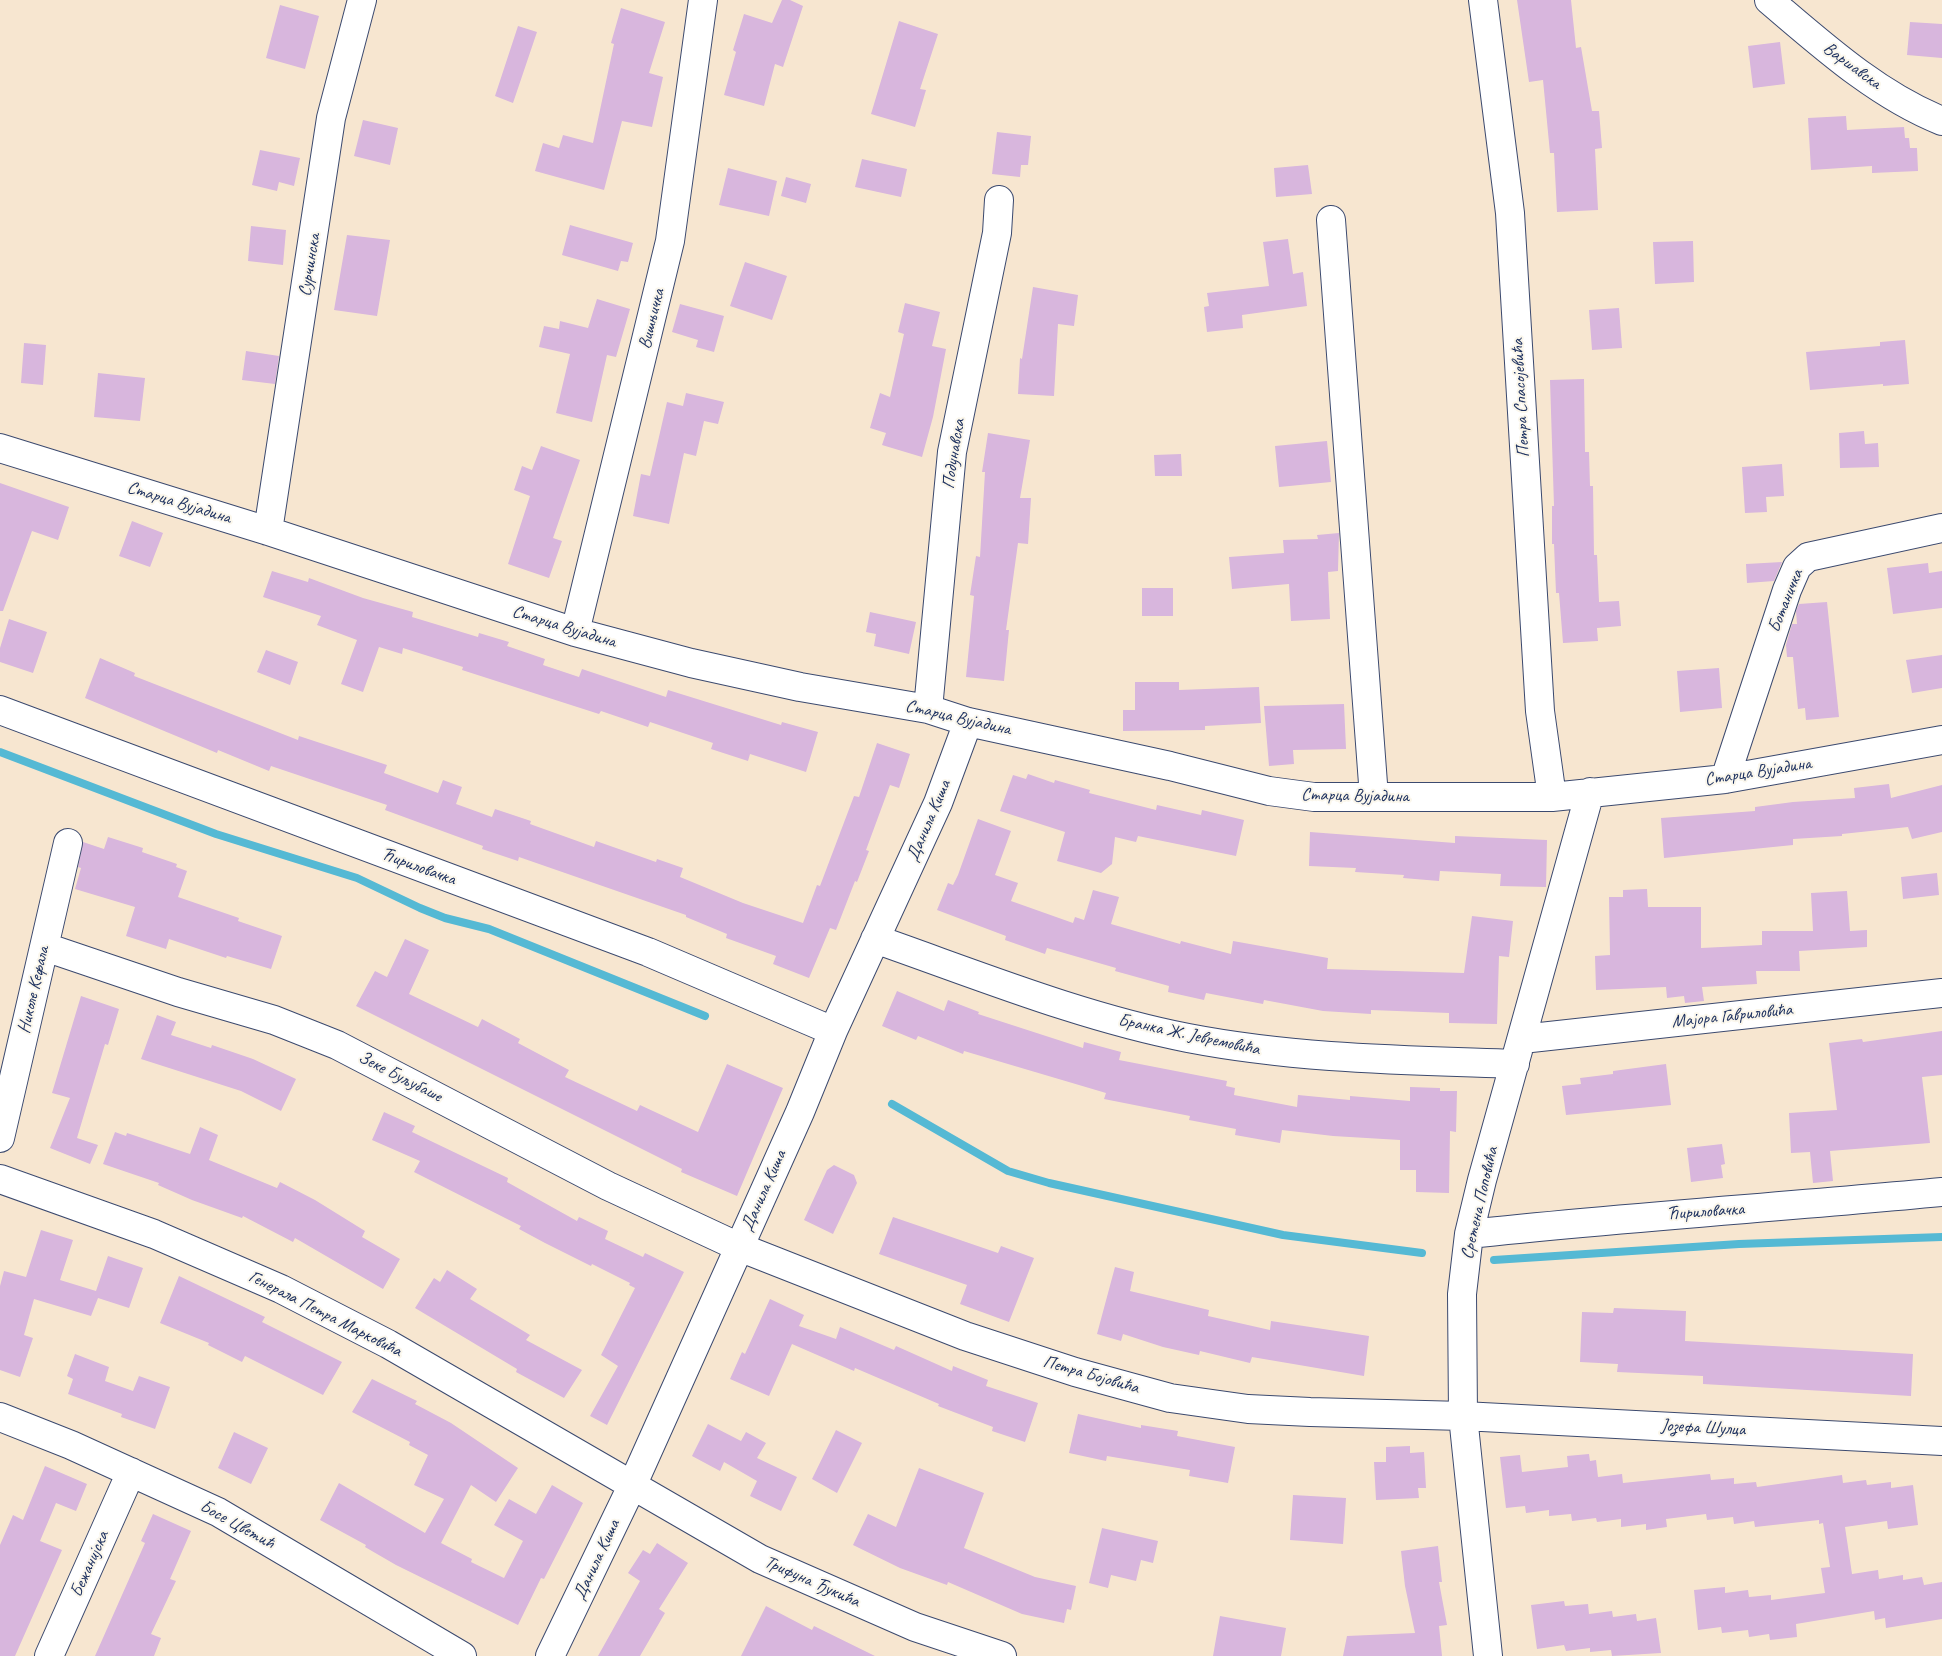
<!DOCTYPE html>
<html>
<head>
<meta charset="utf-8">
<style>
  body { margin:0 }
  canvas { display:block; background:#f7e6d0 }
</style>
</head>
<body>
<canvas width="1942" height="1656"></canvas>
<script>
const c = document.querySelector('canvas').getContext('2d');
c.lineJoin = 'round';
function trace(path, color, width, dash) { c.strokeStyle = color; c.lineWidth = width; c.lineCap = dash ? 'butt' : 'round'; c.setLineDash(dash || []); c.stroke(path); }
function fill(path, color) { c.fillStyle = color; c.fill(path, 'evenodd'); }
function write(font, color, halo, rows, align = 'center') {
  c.font = font + ' Caveat,sans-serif'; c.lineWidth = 4; c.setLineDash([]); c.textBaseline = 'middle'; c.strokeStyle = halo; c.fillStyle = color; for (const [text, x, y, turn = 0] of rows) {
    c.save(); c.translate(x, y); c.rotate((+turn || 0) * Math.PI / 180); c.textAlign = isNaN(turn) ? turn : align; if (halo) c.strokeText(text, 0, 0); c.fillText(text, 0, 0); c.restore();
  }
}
const stream = new Path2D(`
  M 0,752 L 216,834 L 357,878 L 420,908 L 445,918 L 489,929 L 705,1016
  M 892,1104 L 1008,1171 L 1049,1183 L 1283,1235 L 1422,1253
  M 1494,1260 L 1739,1244 L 1942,1237`);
const building = new Path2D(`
  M 782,0 L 790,0 L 803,6 L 783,67 L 775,64 L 764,106 L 724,95 L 736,52 L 733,50 L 744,14 L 772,23 Z
  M 1517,0 L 1571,0 L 1576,48 L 1581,47 L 1592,111 L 1599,111 L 1602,148 L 1595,149 L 1598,210 L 1557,212 L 1554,153 L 1550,153 L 1543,80 L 1529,82 Z
  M 280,5 L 319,16 L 305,69 L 266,58 Z
  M 621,8 L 665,22 L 649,73 L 663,77 L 652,127 L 622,121 L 604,190 L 535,171 L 543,143 L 559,148 L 563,135 L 593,143 L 614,44 L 611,43 Z
  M 899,21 L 938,34 L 920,89 L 926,90 L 915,127 L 871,114 Z
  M 1910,22 L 1942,24 L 1942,58 L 1907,55 Z
  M 518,26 L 537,32 L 513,103 L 495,96 Z
  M 1780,42 L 1785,84 L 1753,88 L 1748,46 Z
  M 1846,116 L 1847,130 L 1904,127 L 1905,138 L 1909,138 L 1910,148 L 1917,148 L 1918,171 L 1872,173 L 1872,166 L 1811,170 L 1808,118 Z
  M 363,120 L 398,128 L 390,165 L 354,156 Z
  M 997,132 L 1031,136 L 1028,165 L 1021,165 L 1020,177 L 992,174 Z
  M 260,150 L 300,158 L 294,186 L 279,182 L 277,191 L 252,185 Z
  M 862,159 L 907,169 L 901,197 L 855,187 Z
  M 1308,165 L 1312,194 L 1276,197 L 1274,168 Z
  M 728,168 L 777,181 L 769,216 L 719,205 Z
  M 786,177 L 811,184 L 806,203 L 781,196 Z
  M 570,225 L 633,243 L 628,262 L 621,261 L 618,271 L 562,255 Z
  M 251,226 L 286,230 L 283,265 L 248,261 Z
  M 347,235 L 390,240 L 377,316 L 334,310 Z
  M 1288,239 L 1293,274 L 1303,272 L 1307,306 L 1242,315 L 1243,328 L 1207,332 L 1204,307 L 1209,306 L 1207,293 L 1269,286 L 1263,242 Z
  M 1693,241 L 1694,282 L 1655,284 L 1653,242 Z
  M 745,262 L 787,276 L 772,320 L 730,306 Z
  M 1033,287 L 1078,295 L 1074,326 L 1058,324 L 1054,396 L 1018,394 L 1020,358 L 1022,359 Z
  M 597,299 L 630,309 L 616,357 L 607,355 L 592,422 L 556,413 L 570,354 L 539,347 L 544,326 L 559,329 L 560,321 L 588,328 Z
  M 905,303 L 940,312 L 932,346 L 946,349 L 933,417 L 922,457 L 882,445 L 886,433 L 870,428 L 880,393 L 890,397 L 904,334 L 898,332 Z
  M 680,304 L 724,316 L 714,352 L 696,347 L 698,340 L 672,332 Z
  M 1619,308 L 1622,348 L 1592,350 L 1589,310 Z
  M 1905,340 L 1909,384 L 1883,386 L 1883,384 L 1810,390 L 1806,352 L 1880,346 L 1880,342 Z
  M 24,343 L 46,345 L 43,385 L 21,383 Z
  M 246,351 L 279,356 L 275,384 L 242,380 Z
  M 98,373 L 145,378 L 140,421 L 94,417 Z
  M 1584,379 L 1585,452 L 1589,452 L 1590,486 L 1593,486 L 1594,555 L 1597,555 L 1599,602 L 1619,601 L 1621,626 L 1597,628 L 1598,641 L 1563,643 L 1559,593 L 1556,593 L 1554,544 L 1552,544 L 1552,506 L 1554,506 L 1550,380 Z
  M 686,393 L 724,402 L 718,424 L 704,421 L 696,456 L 684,453 L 669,524 L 633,516 L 641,474 L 650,476 L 667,402 L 683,406 Z
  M 1864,431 L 1865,444 L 1878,443 L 1879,467 L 1840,468 L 1839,433 Z
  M 988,433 L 1030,440 L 1020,498 L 1031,498 L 1028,544 L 1018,543 L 1006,630 L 1009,630 L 1004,681 L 966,677 L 974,596 L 970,595 L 976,556 L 980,557 L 985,472 L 982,472 Z
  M 1327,441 L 1331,482 L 1279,487 L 1275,446 Z
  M 541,446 L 580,460 L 553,538 L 562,541 L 549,578 L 508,564 L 530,496 L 514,490 L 522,466 L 532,470 Z
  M 1181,454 L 1182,476 L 1155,476 L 1154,455 Z
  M 1782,464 L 1784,496 L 1766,497 L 1767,512 L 1745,513 L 1742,467 Z
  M 0,483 L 69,507 L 58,540 L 32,531 L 3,611 L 0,611 Z
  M 132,521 L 163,533 L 150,567 L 119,556 Z
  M 1339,533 L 1338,571 L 1328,572 L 1330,619 L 1291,621 L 1289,584 L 1232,589 L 1229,557 L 1284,553 L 1283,540 L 1318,539 L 1317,535 Z
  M 1782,562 L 1774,581 L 1747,583 L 1746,564 Z
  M 1928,563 L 1929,573 L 1942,571 L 1942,608 L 1893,614 L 1887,568 Z
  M 272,571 L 308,582 L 309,578 L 363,598 L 413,612 L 412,617 L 478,637 L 479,633 L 509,642 L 507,646 L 545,659 L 543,665 L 579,677 L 582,669 L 666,697 L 668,690 L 781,725 L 782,722 L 818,732 L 806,772 L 750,754 L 748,761 L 711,749 L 713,743 L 650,722 L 648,727 L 601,711 L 599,714 L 462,670 L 463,667 L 403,648 L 402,654 L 379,647 L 363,692 L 341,684 L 357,640 L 317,625 L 321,616 L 263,597 Z
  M 1142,588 L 1173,588 L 1173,616 L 1142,616 Z
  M 1827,602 L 1839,717 L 1806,720 L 1805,708 L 1798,709 L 1793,657 L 1787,657 L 1786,645 L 1792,624 L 1797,624 L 1796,611 L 1799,604 Z
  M 870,612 L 916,622 L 909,654 L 874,646 L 876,634 L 866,632 Z
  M 9,619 L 47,632 L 33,673 L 0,662 L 0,648 Z
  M 266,650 L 298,662 L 290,685 L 257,672 Z
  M 1942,655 L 1942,688 L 1912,693 L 1906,660 Z
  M 100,658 L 135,673 L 134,676 L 298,740 L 299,736 L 387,765 L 384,773 L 438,793 L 443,780 L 462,787 L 456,804 L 492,817 L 495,809 L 531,821 L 530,824 L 594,847 L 596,841 L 656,862 L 657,859 L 683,868 L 680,877 L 743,903 L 803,923 L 817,885 L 820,886 L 854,796 L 859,797 L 877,743 L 910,754 L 899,788 L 890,785 L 866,850 L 869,851 L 857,882 L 855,881 L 836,930 L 830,928 L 809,978 L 773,964 L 776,956 L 726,938 L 727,934 L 686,917 L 686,915 L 519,857 L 518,861 L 482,849 L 483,846 L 385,810 L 387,805 L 271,766 L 269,771 L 218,750 L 217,753 L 85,698 Z
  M 1719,668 L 1722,708 L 1680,712 L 1677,671 Z
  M 1135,682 L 1179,682 L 1179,690 L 1259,687 L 1261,723 L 1205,726 L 1205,730 L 1123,731 L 1123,710 L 1135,710 Z
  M 1344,704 L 1346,749 L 1293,750 L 1294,764 L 1269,766 L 1264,706 Z
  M 1028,774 L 1054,783 L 1055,780 L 1090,790 L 1089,793 L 1156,810 L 1157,805 L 1201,815 L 1202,810 L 1244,820 L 1236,856 L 1138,836 L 1136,842 L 1115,837 L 1112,864 L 1101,873 L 1057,861 L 1065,832 L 1000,811 L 1013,775 L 1026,779 Z
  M 1889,784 L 1891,798 L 1942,785 L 1942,832 L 1912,839 L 1908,827 L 1842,834 L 1842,836 L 1793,839 L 1793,845 L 1664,858 L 1661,818 L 1755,811 L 1755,807 L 1793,802 L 1855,798 L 1854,788 Z
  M 978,819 L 1011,831 L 995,875 L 1018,883 L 1011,901 L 1073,923 L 1075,917 L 1084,920 L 1093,890 L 1119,897 L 1111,924 L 1180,944 L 1181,941 L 1231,954 L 1233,941 L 1328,958 L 1327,969 L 1464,973 L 1472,916 L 1513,921 L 1509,957 L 1499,956 L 1497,1024 L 1449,1023 L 1449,1013 L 1371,1010 L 1371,1014 L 1323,1011 L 1264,1000 L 1263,1004 L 1206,993 L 1204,1000 L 1168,992 L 1169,986 L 1115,971 L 1116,968 L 1047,948 L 1045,954 L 1005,940 L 1006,936 L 937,910 L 948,883 L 953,885 L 958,875 Z
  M 1310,832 L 1455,843 L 1455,836 L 1547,840 L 1546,887 L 1500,886 L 1501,874 L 1440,871 L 1439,881 L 1403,878 L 1404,875 L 1355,872 L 1356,868 L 1309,866 Z
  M 108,837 L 143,848 L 142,852 L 177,864 L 176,867 L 187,871 L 178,897 L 239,918 L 238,921 L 282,936 L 271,969 L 227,956 L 226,958 L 169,939 L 166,949 L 126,936 L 135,907 L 75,889 L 81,868 L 78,867 L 83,842 L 104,849 Z
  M 1937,873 L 1939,895 L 1903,899 L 1901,877 Z
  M 1647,889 L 1648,907 L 1701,907 L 1701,948 L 1762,945 L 1762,931 L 1813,931 L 1811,893 L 1847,891 L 1850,931 L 1867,930 L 1867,947 L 1799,951 L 1800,971 L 1756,971 L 1757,984 L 1702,987 L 1704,1001 L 1685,1003 L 1684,996 L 1667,998 L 1666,987 L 1596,990 L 1595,956 L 1610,955 L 1609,897 L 1623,897 L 1623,890 Z
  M 405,939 L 429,950 L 409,994 L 478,1027 L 482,1019 L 520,1039 L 518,1043 L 569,1070 L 565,1077 L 637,1111 L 640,1105 L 698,1132 L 727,1064 L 783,1088 L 737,1196 L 681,1172 L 682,1169 L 356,1006 L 375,971 L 387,977 Z
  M 897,991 L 944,1011 L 948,1000 L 979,1012 L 978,1014 L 1083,1048 L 1084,1042 L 1121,1052 L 1119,1060 L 1227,1081 L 1226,1086 L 1235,1088 L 1234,1095 L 1297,1107 L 1298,1095 L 1350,1100 L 1350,1096 L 1410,1101 L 1410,1087 L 1440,1088 L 1440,1091 L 1457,1091 L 1456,1132 L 1450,1131 L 1449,1193 L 1416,1192 L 1416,1170 L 1400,1170 L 1400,1140 L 1333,1136 L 1282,1130 L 1280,1143 L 1235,1135 L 1236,1129 L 1189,1120 L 1190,1116 L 1104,1099 L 1106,1093 L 964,1051 L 963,1054 L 918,1036 L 916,1040 L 882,1026 Z
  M 81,996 L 119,1009 L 108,1045 L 105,1044 L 77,1138 L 98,1145 L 90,1164 L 50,1148 L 70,1098 L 52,1093 Z
  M 157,1015 L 176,1022 L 171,1035 L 211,1048 L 212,1045 L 253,1059 L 296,1079 L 281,1111 L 241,1091 L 141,1059 Z
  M 1942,1031 L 1942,1075 L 1922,1077 L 1930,1143 L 1830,1151 L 1833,1181 L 1813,1183 L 1810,1152 L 1791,1153 L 1789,1113 L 1837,1110 L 1829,1043 L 1862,1039 L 1863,1042 Z
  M 1666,1064 L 1671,1105 L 1566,1115 L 1562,1086 L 1581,1084 L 1580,1078 L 1613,1074 L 1613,1071 Z
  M 384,1112 L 415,1126 L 412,1132 L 508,1178 L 507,1182 L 577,1221 L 579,1217 L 608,1231 L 605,1239 L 643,1257 L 645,1253 L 684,1272 L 607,1425 L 590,1416 L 618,1366 L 601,1355 L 635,1288 L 629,1285 L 630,1283 L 592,1264 L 591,1266 L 545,1243 L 519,1229 L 521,1226 L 414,1172 L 420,1161 L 372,1140 Z
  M 200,1127 L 218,1135 L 209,1160 L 277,1188 L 280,1182 L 315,1200 L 365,1231 L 362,1237 L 400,1259 L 383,1289 L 295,1238 L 293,1242 L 243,1216 L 242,1218 L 192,1200 L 158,1185 L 159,1183 L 103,1164 L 115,1132 L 126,1136 L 127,1133 L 190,1154 Z
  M 1722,1144 L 1725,1164 L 1721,1165 L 1723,1178 L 1691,1182 L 1687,1148 Z
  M 834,1165 L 854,1175 L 857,1183 L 833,1234 L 804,1220 L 827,1170 Z
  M 893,1217 L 998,1253 L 1001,1246 L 1034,1258 L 1009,1322 L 960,1304 L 967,1285 L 879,1254 Z
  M 41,1230 L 73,1240 L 60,1280 L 96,1291 L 108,1256 L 143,1268 L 129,1308 L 98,1298 L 91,1316 L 34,1299 L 24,1335 L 33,1338 L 20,1377 L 0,1370 L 0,1286 L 4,1271 L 26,1277 Z
  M 1115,1267 L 1134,1272 L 1130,1291 L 1209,1310 L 1208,1316 L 1270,1330 L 1271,1321 L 1369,1336 L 1364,1376 L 1252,1357 L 1250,1363 L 1200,1351 L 1199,1355 L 1163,1347 L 1123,1334 L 1121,1341 L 1097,1334 Z
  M 447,1270 L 477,1289 L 470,1299 L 530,1335 L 526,1340 L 582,1370 L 564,1398 L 516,1372 L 517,1369 L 415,1308 L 434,1278 L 440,1282 Z
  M 179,1276 L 265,1317 L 262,1322 L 342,1362 L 323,1395 L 245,1356 L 242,1362 L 208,1345 L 209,1343 L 160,1323 Z
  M 770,1299 L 804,1315 L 799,1326 L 836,1339 L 840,1327 L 894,1350 L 896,1346 L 952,1371 L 953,1366 L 988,1380 L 986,1386 L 1038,1403 L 1025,1442 L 992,1431 L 993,1427 L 938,1406 L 939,1404 L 855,1368 L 854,1371 L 792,1344 L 769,1396 L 730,1379 L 742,1352 L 745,1354 Z
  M 1614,1308 L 1686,1311 L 1685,1341 L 1913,1354 L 1911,1396 L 1703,1384 L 1703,1376 L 1617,1372 L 1618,1364 L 1580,1362 L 1582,1312 L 1613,1313 Z
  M 75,1354 L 109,1367 L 105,1381 L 133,1391 L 139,1376 L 170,1387 L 155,1429 L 121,1417 L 122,1414 L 68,1394 L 73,1379 L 67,1376 Z
  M 372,1379 L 417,1401 L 415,1404 L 451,1423 L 518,1468 L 496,1502 L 471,1485 L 441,1543 L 472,1559 L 471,1562 L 504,1578 L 523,1541 L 494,1525 L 509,1499 L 536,1514 L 552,1485 L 583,1503 L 544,1579 L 541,1578 L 518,1625 L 396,1565 L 365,1547 L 366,1545 L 320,1520 L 339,1483 L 425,1533 L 444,1499 L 414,1485 L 428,1455 L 409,1445 L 410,1442 L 352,1412 Z
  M 1078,1414 L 1141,1428 L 1141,1425 L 1178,1431 L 1177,1436 L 1235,1447 L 1228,1483 L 1189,1476 L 1190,1470 L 1107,1456 L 1106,1461 L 1069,1453 Z
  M 708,1424 L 741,1441 L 746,1432 L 766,1443 L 757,1458 L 797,1477 L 781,1511 L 750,1496 L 757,1481 L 724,1462 L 720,1471 L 692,1456 Z
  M 836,1430 L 862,1443 L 837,1493 L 812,1479 Z
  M 234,1432 L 268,1448 L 251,1484 L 218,1468 Z
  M 1410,1446 L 1410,1453 L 1424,1452 L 1426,1488 L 1418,1488 L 1419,1498 L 1376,1500 L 1374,1462 L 1386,1462 L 1386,1447 Z
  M 1589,1454 L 1590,1461 L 1596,1460 L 1598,1477 L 1622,1474 L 1623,1483 L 1710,1474 L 1711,1480 L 1734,1478 L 1734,1484 L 1756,1482 L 1757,1487 L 1842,1475 L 1843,1483 L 1866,1480 L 1867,1485 L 1891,1482 L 1891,1488 L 1913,1485 L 1918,1525 L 1888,1529 L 1887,1521 L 1845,1527 L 1852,1574 L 1878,1570 L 1879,1579 L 1903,1575 L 1903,1580 L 1922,1577 L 1924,1585 L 1942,1582 L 1942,1619 L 1886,1628 L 1885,1618 L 1875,1620 L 1874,1611 L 1796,1624 L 1797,1637 L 1770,1640 L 1769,1634 L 1749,1637 L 1748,1630 L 1722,1633 L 1721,1627 L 1698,1630 L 1694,1590 L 1725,1587 L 1725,1593 L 1748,1590 L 1749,1597 L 1771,1595 L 1771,1600 L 1825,1593 L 1821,1568 L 1830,1567 L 1823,1523 L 1819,1524 L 1819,1520 L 1755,1527 L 1754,1521 L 1734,1524 L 1733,1517 L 1707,1520 L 1706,1514 L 1666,1519 L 1667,1527 L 1646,1530 L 1646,1524 L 1621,1527 L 1621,1519 L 1597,1522 L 1596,1518 L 1572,1521 L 1571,1514 L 1549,1516 L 1549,1510 L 1526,1513 L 1525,1506 L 1506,1508 L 1500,1457 L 1520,1455 L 1522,1472 L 1568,1467 L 1567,1456 Z
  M 45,1466 L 87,1484 L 76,1511 L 56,1503 L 40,1541 L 62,1550 L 15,1656 L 0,1656 L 0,1545 L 13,1515 L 23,1520 Z
  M 919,1468 L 984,1493 L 964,1548 L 1035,1577 L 1076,1586 L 1071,1610 L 1067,1609 L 1064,1623 L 1022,1614 L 948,1582 L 947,1585 L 900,1568 L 853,1545 L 868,1514 L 896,1527 Z
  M 1293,1495 L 1346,1498 L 1343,1544 L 1290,1540 Z
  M 153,1514 L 191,1531 L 170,1579 L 176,1581 L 151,1634 L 161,1638 L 154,1656 L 95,1656 L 145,1543 L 141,1541 Z
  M 1102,1528 L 1158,1541 L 1153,1563 L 1141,1560 L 1136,1581 L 1111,1575 L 1108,1588 L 1089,1583 Z
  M 657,1543 L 688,1563 L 659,1609 L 665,1613 L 640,1656 L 598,1656 L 640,1581 L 628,1573 L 643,1550 L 650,1554 Z
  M 1438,1546 L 1442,1582 L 1439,1582 L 1447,1625 L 1439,1626 L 1442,1656 L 1343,1656 L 1347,1636 L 1415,1633 L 1405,1586 L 1401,1551 Z
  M 1564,1601 L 1565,1606 L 1588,1604 L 1589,1614 L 1612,1611 L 1613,1617 L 1636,1614 L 1637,1621 L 1656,1618 L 1661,1653 L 1612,1656 L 1611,1650 L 1590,1652 L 1590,1648 L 1566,1651 L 1564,1645 L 1537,1649 L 1531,1605 Z
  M 766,1606 L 812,1630 L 814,1626 L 875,1656 L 741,1656 Z
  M 1220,1616 L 1286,1628 L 1281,1656 L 1213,1656 Z`);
const minor = new Path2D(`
  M 1483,0 L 1510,213 L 1540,711 L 1552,797
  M 1769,0 C 1822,45 1877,95 1942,121
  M 1331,220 L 1374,797
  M 0,448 L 268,531 L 575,632 L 691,663 L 800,687 L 928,709 L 968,722 L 1170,766 L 1269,791 L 1314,797 L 1552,797 L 1725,779 L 1942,740
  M 268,531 L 331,118 L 362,0
  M 575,632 L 670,241 L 703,0
  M 928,709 L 952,452 L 997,233 L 999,200
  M 0,710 L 648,952 L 833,1031
  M 1725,779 L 1787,590 L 1797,567 L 1808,557 L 1942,528
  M 875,939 C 978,975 1081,1017 1188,1038 C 1297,1059 1405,1060 1515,1064
  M 45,947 L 178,992 L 274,1020 L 337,1045 L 608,1186 L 739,1247 L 965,1336 L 1075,1372 L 1170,1398 L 1248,1409 L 1310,1412 L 1463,1416 L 1942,1441
  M 1522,1039 L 1942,993
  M 0,1138 L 68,843
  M 0,1179 L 154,1234 L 281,1289 L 388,1344 L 760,1559 L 915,1627 L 1002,1656
  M 1469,1234 C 1627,1217 1784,1207 1942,1192
  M 0,1417 L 71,1445 L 218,1512 L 462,1656
  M 49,1656 L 131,1472
  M 550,1656 L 632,1486 L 800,1112 L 833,1031 L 938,803 L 968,722
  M 1488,1656 L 1463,1416 L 1462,1294 L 1469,1234 L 1482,1180 L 1590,792`);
const streetNames = [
  ["Варшавска",1852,66,36],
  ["Сурчинска",310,265,-81],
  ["Вишњичка",652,319,-76],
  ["Петра Спасојевића",1521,398,-93],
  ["Подунавска",954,454,-81],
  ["Старца Вујадина",179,503,17],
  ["Ботаничка",1786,601,-68],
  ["Старца Вујадина",564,627,17],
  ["Старца Вујадина",958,718,13],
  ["Старца Вујадина",1758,772,-9],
  ["Старца Вујадина",1355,796,1],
  ["Данила Киша",929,821,-67],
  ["Ћириловачка",418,867,20],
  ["Николе Кефала",34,990,-77],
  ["Мајора Гавриловића",1732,1016,-6],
  ["Бранка Ж. Јевремовића",1189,1035,12],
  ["Зеке Буљубаше",400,1077,27],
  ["Данила Киша",764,1191,-66],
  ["Сретена Поповића",1480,1203,-77],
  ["Ћириловачка",1705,1212,-4],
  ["Генерала Петра Марковића",325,1314,27],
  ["Петра Бојовића",1091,1375,16],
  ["Јозефа Шулца",1703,1428,3],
  ["Босе Цветић",237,1525,29],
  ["Данила Киша",597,1560,-65],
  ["Бежанијска",90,1564,-66],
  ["Трифуна Ђукића",812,1582,24]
];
trace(stream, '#55b9d4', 8);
fill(building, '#d8b6dd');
trace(minor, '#3c4a6f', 30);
trace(minor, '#fff', 28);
write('18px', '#1b2f5e', '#fbf7ec', streetNames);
</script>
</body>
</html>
